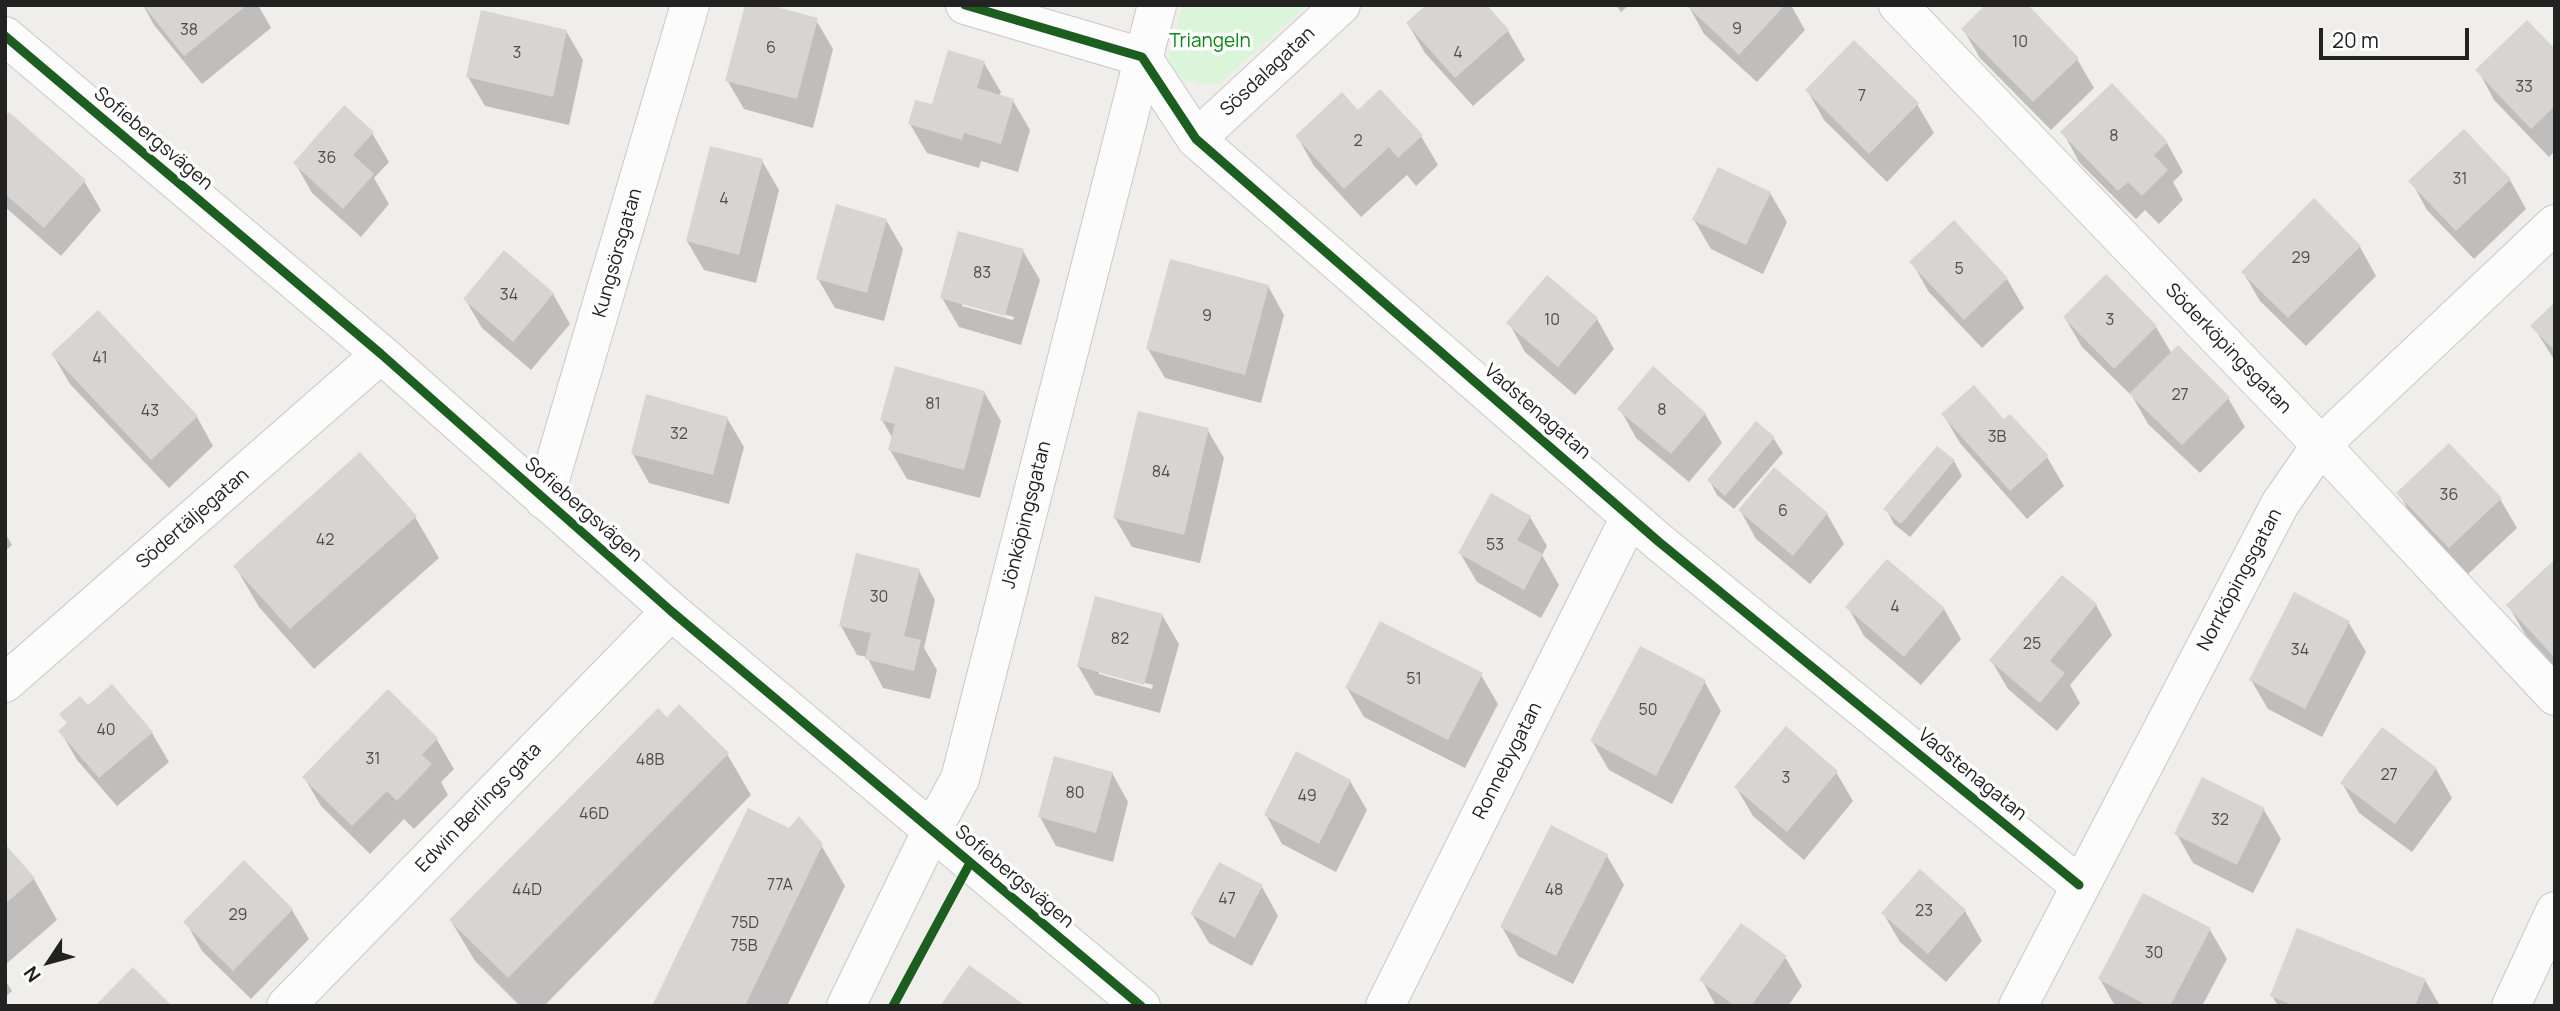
<!DOCTYPE html>
<html>
<head>
<meta charset="utf-8">
<style>
  body { margin:0 }
  #map { position:relative; width:2560px; height:1011px; overflow:hidden; background:#f0eeeb; font-family:Manrope,sans-serif }
  canvas { display:block }
  .frame { position:absolute; inset:0; border:7px solid #222; pointer-events:none }
  .north { position:absolute; left:14px; top:927px; width:70px; height:70px; -webkit-text-stroke:5px #fff; paint-order:stroke; rotate:234deg; font-size:19px; font-weight:700; line-height:28px; text-align:center; color:#222 }
  .north::after { content:''; display:block; margin:auto; width:24px; height:32px; background:#222; clip-path:polygon(50% 0,100% 100%,50% 72%,0 100%) }
  .scale { position:absolute; left:2319px; top:28px; width:150px; height:32px; box-sizing:border-box; border:4px solid #222; border-top:0; padding-left:9px; font-size:21px; line-height:24px; white-space:nowrap; color:#222; -webkit-text-stroke:5px #fff; paint-order:stroke }
</style>
</head>
<body>
<div id="map">
<canvas width="2560" height="1011"></canvas>
<div class="frame"></div>
<div class="north">N</div>
<div class="scale">20 m</div>
</div>
<script>
const c = document.querySelector('canvas').getContext('2d');
c.lineJoin = 'round';
function fill(path, color) { c.fillStyle = color; c.fill(path, 'evenodd'); }
function trace(path, color, width, dash) { c.strokeStyle = color; c.lineWidth = width; c.lineCap = dash ? 'butt' : 'round'; c.setLineDash(dash || []); c.stroke(path); }
function write(font, color, halo, rows, align = 'center') {
  c.font = font + ' Manrope,sans-serif'; c.lineWidth = 7; c.setLineDash([]); c.textBaseline = 'middle'; c.strokeStyle = halo; c.fillStyle = color; for (const [text, x, y, turn = 0] of rows) {
    c.save(); c.translate(x, y); c.rotate((+turn || 0) * Math.PI / 180); c.textAlign = isNaN(turn) ? turn : align; if (halo) c.strokeText(text, 0, 0); c.fillText(text, 0, 0); c.restore();
  }
}
const park = new Path2D(`
  M 1183,5 L 1307,5 L 1220,83 C 1196,86 1179,82 1168,60 Z`);
const shadow = new Path2D(`
  M 143,5 L 258,5 L 271,28 L 202,84 L 154,25 Z
  M 1616,5 L 1629,5 L 1621,12 Z
  M 1688,5 L 1791,5 L 1805,30 L 1757,82 L 1704,34 Z
  M 816,20 L 833,49 L 813,128 L 744,109 L 727,80 Z
  M 1408,24 L 1508,31 L 1525,60 L 1473,106 L 1425,53 Z
  M 1963,29 L 2077,59 L 2094,88 L 2051,130 L 1980,58 Z
  M 566,31 L 583,60 L 569,125 L 485,106 L 468,77 Z
  M 2555,51 L 2555,151 L 2549,157 L 2494,100 L 2478,70 Z
  M 984,63 L 1001,92 L 999,96 L 1013,101 L 1030,130 L 1018,172 L 981,161 L 979,168 L 927,153 L 910,124 Z
  M 1807,90 L 1917,104 L 1934,133 L 1887,182 L 1824,120 Z
  M 5,119 L 84,181 L 101,210 L 61,256 L 5,207 Z
  M 2063,132 L 2167,143 L 2183,172 L 2173,182 L 2183,200 L 2159,224 L 2145,210 L 2136,219 L 2079,162 Z
  M 372,133 L 389,162 L 374,178 L 389,204 L 361,237 L 312,193 L 295,163 Z
  M 1297,136 L 1421,136 L 1438,165 L 1416,186 L 1407,175 L 1361,217 L 1314,166 Z
  M 762,161 L 779,190 L 756,283 L 704,270 L 687,241 Z
  M 2510,180 L 2526,209 L 2474,259 L 2427,210 L 2411,181 Z
  M 1770,193 L 1787,222 L 1763,274 L 1711,249 L 1694,220 Z
  M 886,220 L 903,249 L 884,321 L 835,308 L 818,279 Z
  M 1954,223 L 2007,279 L 2024,308 L 1982,348 L 1928,291 L 1912,262 Z
  M 2360,247 L 2376,276 L 2306,346 L 2260,301 L 2243,272 Z
  M 1023,251 L 1040,280 L 1021,345 L 959,327 L 942,298 ZM 962,302 L 1014,317 L 1013,320 L 962,306 Z
  M 505,253 L 553,294 L 570,324 L 531,370 L 482,328 L 465,299 Z
  M 1547,277 L 1597,319 L 1614,349 L 1575,395 L 1525,352 L 1509,323 Z
  M 1268,286 L 1284,315 L 1261,403 L 1165,378 L 1148,349 Z
  M 2555,305 L 2555,361 L 2533,326 Z
  M 2065,318 L 2156,327 L 2172,354 L 2228,398 L 2245,427 L 2200,473 L 2148,424 L 2132,396 L 2082,347 Z
  M 53,355 L 197,417 L 213,446 L 169,488 L 70,384 Z
  M 984,392 L 1001,421 L 980,498 L 907,479 L 890,450 L 893,439 L 882,420 Z
  M 1620,409 L 1705,414 L 1722,443 L 1689,482 L 1636,438 Z
  M 1943,414 L 2004,422 L 2047,457 L 2064,486 L 2027,519 L 1960,443 Z
  M 727,418 L 744,447 L 729,504 L 649,483 L 633,454 Z
  M 1756,424 L 1774,439 L 1783,453 L 1734,509 L 1717,495 L 1709,480 Z
  M 1207,429 L 1224,458 L 1200,563 L 1132,547 L 1115,518 Z
  M 1954,461 L 1962,476 L 1910,537 L 1894,524 L 1886,509 Z
  M 1774,469 L 1827,514 L 1844,544 L 1810,584 L 1756,539 L 1740,510 Z
  M 2399,493 L 2500,499 L 2517,528 L 2466,576 L 2415,523 Z
  M 415,517 L 439,558 L 314,669 L 259,607 L 235,566 Z
  M 1530,517 L 1547,546 L 1542,555 L 1559,585 L 1541,618 L 1477,582 L 1460,553 Z
  M 5,533 L 12,545 L 5,551 Z
  M 2555,563 L 2555,667 L 2525,634 L 2508,605 Z
  M 919,571 L 935,600 L 924,648 L 937,670 L 930,699 L 883,688 L 867,657 L 857,655 L 841,626 Z
  M 2096,605 L 2112,635 L 2070,685 L 2080,703 L 2057,731 L 2008,689 L 1991,660 Z
  M 1848,607 L 1944,609 L 1961,639 L 1921,685 L 1864,636 Z
  M 1162,615 L 1179,644 L 1160,713 L 1095,695 L 1078,666 ZM 1099,670 L 1153,685 L 1152,689 L 1099,674 Z
  M 2349,623 L 2366,652 L 2322,737 L 2268,709 L 2251,680 Z
  M 1481,675 L 1498,704 L 1465,768 L 1364,717 L 1347,688 Z
  M 1704,681 L 1721,711 L 1672,804 L 1609,770 L 1592,741 Z
  M 388,692 L 437,740 L 454,769 L 441,782 L 448,795 L 414,829 L 404,819 L 370,854 L 321,806 L 304,777 Z
  M 88,707 L 152,733 L 169,762 L 117,806 L 77,760 L 60,731 L 68,725 L 62,714 Z
  M 667,719 L 727,754 L 751,795 L 544,1006 L 520,1006 L 475,961 L 451,921 Z
  M 2436,769 L 2452,798 L 2412,852 L 2359,813 L 2342,783 Z
  M 1836,772 L 1853,801 L 1804,860 L 1753,816 L 1736,787 Z
  M 1112,773 L 1128,802 L 1113,862 L 1056,846 L 1040,817 Z
  M 1350,781 L 1367,810 L 1336,872 L 1282,844 L 1266,815 Z
  M 2264,810 L 2281,839 L 2253,893 L 2193,863 L 2176,833 Z
  M 821,845 L 845,886 L 787,1006 L 654,1006 Z
  M 5,846 L 34,879 L 57,920 L 5,965 Z
  M 1607,856 L 1624,885 L 1573,984 L 1518,956 L 1502,927 Z
  M 244,863 L 292,910 L 309,939 L 251,999 L 202,951 L 186,922 Z
  M 1920,872 L 1965,911 L 1982,941 L 1946,982 L 1900,942 L 1883,913 Z
  M 1262,887 L 1278,916 L 1252,966 L 1209,943 L 1192,914 Z
  M 2210,930 L 2227,959 L 2202,1006 L 2115,1006 L 2100,979 Z
  M 1785,957 L 1802,986 L 1788,1006 L 1716,1006 L 1702,980 Z
  M 5,980 L 12,991 L 5,997 Z
  M 2425,980 L 2440,1006 L 2278,1006 L 2272,996 Z`);
const building = new Path2D(`
  M 143,5 L 247,5 L 184,56 Z
  M 745,5 L 769,5 L 818,18 L 797,99 L 725,81 Z
  M 1426,5 L 1487,5 L 1509,30 L 1455,78 L 1406,23 Z
  M 1686,5 L 1785,5 L 1739,55 Z
  M 1985,5 L 2028,5 L 2079,58 L 2033,102 L 1961,29 Z
  M 481,10 L 567,30 L 553,97 L 466,77 Z
  M 2527,20 L 2555,49 L 2555,106 L 2531,129 L 2475,70 Z
  M 1854,40 L 1919,103 L 1869,154 L 1805,90 Z
  M 948,50 L 985,61 L 977,88 L 1014,99 L 1001,144 L 964,133 L 962,140 L 908,124 L 915,100 L 932,104 Z
  M 2112,83 L 2168,142 L 2154,155 L 2168,170 L 2142,196 L 2128,182 L 2118,191 L 2060,132 Z
  M 1380,89 L 1423,135 L 1398,158 L 1389,147 L 1344,189 L 1295,136 L 1342,92 L 1358,110 Z
  M 344,105 L 374,132 L 353,155 L 374,174 L 343,209 L 293,163 Z
  M 9,112 L 86,180 L 44,228 L 5,194 L 5,116 Z
  M 2464,129 L 2511,179 L 2456,231 L 2408,181 Z
  M 710,146 L 763,159 L 739,255 L 686,241 Z
  M 1718,167 L 1771,192 L 1746,245 L 1692,220 Z
  M 2314,198 L 2361,246 L 2288,318 L 2241,272 Z
  M 836,204 L 887,219 L 867,293 L 816,279 Z
  M 1954,220 L 2008,278 L 1964,320 L 1909,262 Z
  M 958,231 L 1024,249 L 1005,316 L 940,298 Z
  M 504,250 L 554,293 L 513,342 L 463,299 Z
  M 1170,259 L 1269,285 L 1245,375 L 1146,349 Z
  M 2106,274 L 2157,326 L 2114,369 L 2063,317 Z
  M 1547,275 L 1598,318 L 1558,367 L 1506,323 Z
  M 2555,302 L 2555,351 L 2530,326 Z
  M 98,310 L 198,416 L 151,460 L 51,354 Z
  M 2178,345 L 2230,397 L 2182,445 L 2129,394 Z
  M 895,366 L 985,391 L 964,470 L 888,450 L 895,424 L 880,420 Z
  M 1653,366 L 1706,413 L 1671,454 L 1617,409 Z
  M 1974,385 L 2004,419 L 2010,414 L 2049,456 L 2010,491 L 1941,414 Z
  M 646,394 L 728,417 L 713,475 L 631,454 Z
  M 1138,411 L 1209,428 L 1184,535 L 1113,518 Z
  M 1756,421 L 1775,437 L 1725,496 L 1707,480 Z
  M 2449,443 L 2502,498 L 2449,548 L 2396,493 Z
  M 1937,446 L 1955,460 L 1901,524 L 1883,509 Z
  M 360,452 L 417,516 L 290,629 L 233,566 Z
  M 1774,467 L 1828,513 L 1793,556 L 1738,510 Z
  M 1491,493 L 1531,516 L 1517,540 L 1543,554 L 1524,590 L 1458,553 Z
  M 856,553 L 920,569 L 904,636 L 921,640 L 914,671 L 865,659 L 871,633 L 839,626 Z
  M 1887,559 L 1945,608 L 1904,657 L 1845,607 Z
  M 2555,559 L 2555,658 L 2506,605 Z
  M 2062,575 L 2097,604 L 2050,661 L 2065,673 L 2040,703 L 1989,660 Z
  M 2294,592 L 2350,621 L 2305,709 L 2249,680 Z
  M 1095,596 L 1163,614 L 1144,685 L 1077,666 Z
  M 1380,621 L 1483,673 L 1448,740 L 1345,688 Z
  M 1640,646 L 1706,680 L 1656,776 L 1590,741 Z
  M 112,684 L 153,732 L 99,778 L 58,731 L 67,723 L 59,714 L 80,696 L 88,705 Z
  M 388,689 L 438,738 L 422,755 L 432,764 L 397,801 L 387,791 L 352,826 L 302,777 Z
  M 679,704 L 729,753 L 508,978 L 449,920 L 658,708 L 667,717 Z
  M 1786,726 L 1838,771 L 1787,832 L 1734,787 Z
  M 2382,727 L 2437,768 L 2395,824 L 2340,783 Z
  M 1296,751 L 1351,780 L 1319,844 L 1264,815 Z
  M 1054,756 L 1113,772 L 1096,833 L 1038,817 Z
  M 2202,777 L 2265,808 L 2237,865 L 2174,834 Z
  M 748,808 L 789,828 L 799,816 L 823,844 L 745,1006 L 652,1006 Z
  M 1551,825 L 1608,854 L 1556,956 L 1500,927 Z
  M 5,844 L 35,878 L 5,904 Z
  M 244,860 L 293,909 L 233,971 L 183,922 Z
  M 1219,862 L 1263,885 L 1235,938 L 1190,914 Z
  M 1920,869 L 1966,910 L 1928,954 L 1881,913 Z
  M 2143,893 L 2211,928 L 2170,1006 L 2148,1006 L 2098,979 Z
  M 1741,923 L 1787,956 L 1751,1006 L 1735,1006 L 1699,980 Z
  M 2297,928 L 2426,979 L 2415,1006 L 2295,1006 L 2270,996 Z
  M 969,965 L 1026,1006 L 940,1006 Z
  M 133,967 L 172,1006 L 95,1006 Z`);
const minor = new Path2D(`
  M 965,5 L 1142,57 L 1196,139 L 1659,542 L 2079,885
  M 1898,5 L 2321,445 L 2555,696
  M 5,36 L 381,354 L 671,611 L 1141,1006
  M 1196,139 L 1341,5
  M 544,500 L 690,5
  M 5,683 L 381,354
  M 286,1006 L 671,611
  M 846,1006 L 932,830 L 960,779 L 1157,5
  M 1385,1006 L 1630,517
  M 2018,1006 L 2280,504 L 2321,445 L 2555,224
  M 2511,1006 L 2555,911`);
const cycleway = new Path2D(`
  M 965,5 L 1142,57 L 1196,139 L 1659,542 L 2079,885
  M 5,36 L 381,354 L 671,611 L 1141,1006
  M 893,1006 L 970,863`);
const numberNames = [
  ["9",1737,30],
  ["38",189,31],
  ["10",2020,43],
  ["6",771,49],
  ["3",517,54],
  ["4",1458,54],
  ["33",2524,88],
  ["7",1862,97],
  ["8",2114,137],
  ["2",1358,142],
  ["36",327,159],
  ["31",2460,180],
  ["4",724,200],
  ["29",2301,259],
  ["5",1959,270],
  ["83",982,274],
  ["34",509,296],
  ["9",1207,317],
  ["10",1552,321],
  ["3",2110,321],
  ["41",100,359],
  ["27",2180,396],
  ["81",933,405],
  ["8",1662,411],
  ["43",150,412],
  ["32",679,435],
  ["3B",1997,438],
  ["84",1161,473],
  ["36",2449,496],
  ["6",1783,512],
  ["42",325,541],
  ["53",1495,546],
  ["30",879,598],
  ["4",1895,608],
  ["82",1120,640],
  ["25",2032,645],
  ["34",2300,651],
  ["51",1414,680],
  ["50",1648,711],
  ["40",106,731],
  ["31",373,760],
  ["48B",650,761],
  ["27",2389,776],
  ["3",1786,779],
  ["80",1075,794],
  ["49",1307,797],
  ["46D",594,815],
  ["32",2220,821],
  ["77A",780,886],
  ["44D",527,891],
  ["48",1554,891],
  ["47",1227,900],
  ["23",1924,912],
  ["29",238,916],
  ["75D",745,924],
  ["75B",744,947],
  ["30",2154,954]
];
const parkNames = [
  ["Triangeln",1210,42]
];
const streetNames = [
  ["Sösdalagatan",1268,72,-43],
  ["Sofiebergsvägen",153,139,40],
  ["Kungsörsgatan",618,253,-74],
  ["Söderköpingsgatan",2228,349,46],
  ["Vadstenagatan",1537,412,41],
  ["Sofiebergsvägen",583,510,41],
  ["Jönköpingsgatan",1027,515,-76],
  ["Södertäljegatan",193,519,-41],
  ["Norrköpingsgatan",2240,580,-62],
  ["Ronnebygatan",1508,761,-63],
  ["Vadstenagatan",1972,775,39],
  ["Edwin Berlings gata",479,808,-46],
  ["Sofiebergsvägen",1014,877,40]
];
fill(park, '#daf5da');
fill(shadow, '#0003');
fill(building, '#d7d4d2');
trace(minor, '#c9c8c7', 40);
trace(minor, '#fdfcfc', 38);
trace(cycleway, '#1b5e20', 9);
write('16px', '#4f4e4e', null, numberNames);
write('19px', '#0c8416', '#fff', parkNames);
write('19px', '#222', '#fff', streetNames);
</script>
</body>
</html>
